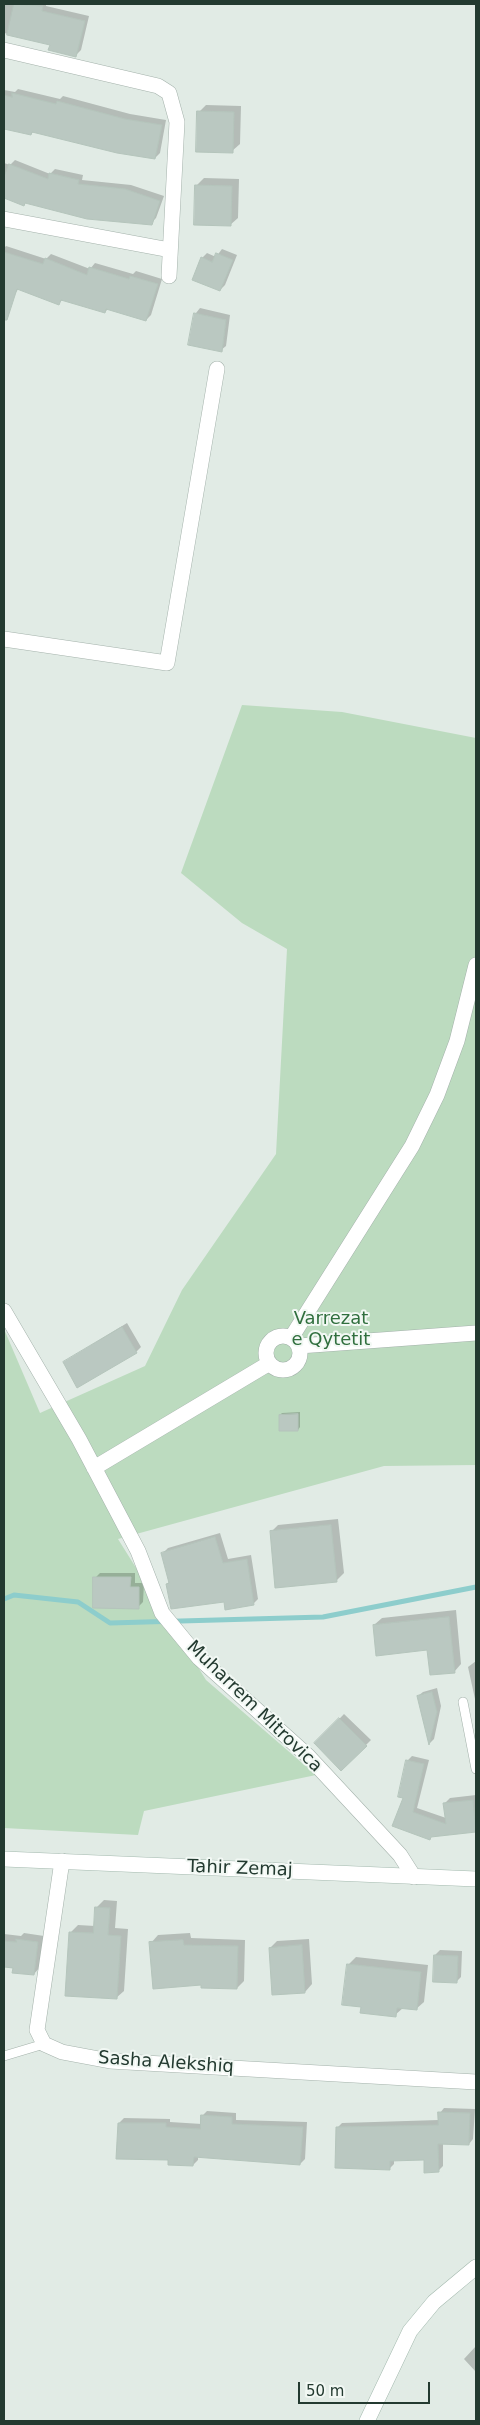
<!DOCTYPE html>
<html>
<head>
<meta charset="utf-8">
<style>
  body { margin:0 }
  #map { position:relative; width:480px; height:2425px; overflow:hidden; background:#e1ebe5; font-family:"DejaVu Sans",sans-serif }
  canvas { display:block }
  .frame { position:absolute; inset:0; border:5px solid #233a30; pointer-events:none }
  .scale { position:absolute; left:298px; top:2382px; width:132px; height:22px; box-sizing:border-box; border:2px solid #233a30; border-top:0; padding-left:6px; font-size:15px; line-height:18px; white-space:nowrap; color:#233a30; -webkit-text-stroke:4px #f2f8f4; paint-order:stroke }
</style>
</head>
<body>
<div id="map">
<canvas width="480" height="2425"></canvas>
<div class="frame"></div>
<div class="scale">50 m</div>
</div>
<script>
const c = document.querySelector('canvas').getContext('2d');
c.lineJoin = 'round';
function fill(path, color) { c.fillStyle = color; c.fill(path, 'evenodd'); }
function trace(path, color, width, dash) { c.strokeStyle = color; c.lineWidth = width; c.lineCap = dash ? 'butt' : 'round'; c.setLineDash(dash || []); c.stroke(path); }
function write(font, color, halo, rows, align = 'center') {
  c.font = font + ' "DejaVu Sans",sans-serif'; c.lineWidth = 4; c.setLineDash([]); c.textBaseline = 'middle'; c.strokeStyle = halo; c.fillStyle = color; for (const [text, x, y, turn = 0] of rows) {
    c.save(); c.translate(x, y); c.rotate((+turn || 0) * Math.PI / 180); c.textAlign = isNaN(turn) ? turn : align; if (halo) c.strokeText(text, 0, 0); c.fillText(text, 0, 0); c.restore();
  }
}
const green = new Path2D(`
  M 242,705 L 342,712 L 476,738 L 476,1465 L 384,1466 L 118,1539 L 206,1680 L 316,1775 L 144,1811 L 138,1835 L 4,1828 L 4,1329 L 40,1413 L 145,1366 L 182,1290 L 276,1154 L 287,949 L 242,923 L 181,873 Z`);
const shadow = new Path2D(`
  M 4,4 L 46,4 L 46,6 L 89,16 L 81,50 L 76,55 L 51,44 L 4,33 Z
  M 18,89 L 60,99 L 63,96 L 130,114 L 166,120 L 160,153 L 155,158 L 34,131 L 31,134 L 4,127 L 4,90 L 15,92 Z
  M 206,105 L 241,106 L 240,144 L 232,151 L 199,112 Z
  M 15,160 L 50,174 L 55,169 L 83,175 L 82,180 L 131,185 L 164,196 L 156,218 L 151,223 L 88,218 L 26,202 L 23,205 L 4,197 L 4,163 L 10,165 Z
  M 204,178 L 239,179 L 238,218 L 230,225 L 196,186 Z
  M 6,246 L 46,259 L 51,254 L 90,269 L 95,263 L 133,274 L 136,271 L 162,279 L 151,315 L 146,320 L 109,308 L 105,312 L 63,299 L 58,304 L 19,288 L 14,295 L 4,292 L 4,248 Z
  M 222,249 L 237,255 L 225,285 L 220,290 L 202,258 L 207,253 L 216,257 Z
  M 200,308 L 230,315 L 226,346 L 221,350 L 190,344 L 196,313 Z
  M 127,1323 L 141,1347 L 136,1352 L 64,1362 Z
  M 300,1412 L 300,1427 L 298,1430 L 280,1415 L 282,1413 Z
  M 338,1519 L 344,1573 L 336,1581 L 271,1532 L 278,1525 Z
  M 220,1533 L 228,1559 L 251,1555 L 258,1599 L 253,1604 L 225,1600 L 167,1584 L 170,1581 L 163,1553 L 168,1548 Z
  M 100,1573 L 135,1573 L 135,1583 L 144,1583 L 143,1602 L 138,1607 L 95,1578 Z
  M 456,1610 L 461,1664 L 454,1672 L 428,1649 L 374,1625 L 382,1618 Z
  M 476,1661 L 476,1699 L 475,1699 L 468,1667 Z
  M 437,1688 L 441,1706 L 434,1739 L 430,1743 L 418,1696 L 423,1692 Z
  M 344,1714 L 371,1740 L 341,1770 L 316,1743 Z
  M 412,1756 L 429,1760 L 417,1808 L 446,1818 L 445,1803 L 450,1798 L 476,1795 L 476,1831 L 433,1835 L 394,1826 L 404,1797 L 407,1761 Z
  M 104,1900 L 117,1901 L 115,1928 L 128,1929 L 124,1991 L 116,1998 L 71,1932 L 78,1925 L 95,1926 L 96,1908 Z
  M 24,1933 L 44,1936 L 40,1967 L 34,1974 L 4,1966 L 4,1934 L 21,1936 Z
  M 190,1933 L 191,1938 L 245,1940 L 244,1981 L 237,1988 L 202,1984 L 151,1943 L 158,1935 Z
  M 309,1939 L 312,1984 L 305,1992 L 270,1948 L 277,1941 Z
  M 440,1950 L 462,1951 L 461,1977 L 456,1982 L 435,1955 Z
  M 356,1957 L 428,1965 L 424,2002 L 416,2009 L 403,2008 L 395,2015 L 362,2006 L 348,1965 Z
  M 444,2108 L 475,2109 L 473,2139 L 469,2144 L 443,2143 L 443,2166 L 438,2171 L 425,2159 L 394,2160 L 394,2164 L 389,2169 L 337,2128 L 342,2123 L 439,2120 L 440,2113 Z
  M 207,2111 L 236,2113 L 236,2120 L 307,2122 L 305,2159 L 300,2164 L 198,2156 L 198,2160 L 193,2165 L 169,2159 L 119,2123 L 124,2118 L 170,2119 L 170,2122 L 202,2124 L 202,2116 Z
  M 476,2346 L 476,2372 L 464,2359 Z`);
const stream = new Path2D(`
  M 4,1599 L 14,1595 L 78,1602 L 110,1623 L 323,1617 L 476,1587`);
const building = new Path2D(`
  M 14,4 L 43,6 L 42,11 L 85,21 L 76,57 L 48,50 L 50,45 L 7,35 Z
  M 12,93 L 56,104 L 57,101 L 125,119 L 162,125 L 155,159 L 117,153 L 32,132 L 31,135 L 4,129 L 4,95 L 12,97 Z
  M 197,111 L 234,112 L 233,153 L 196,152 Z
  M 9,164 L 48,179 L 49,173 L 79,180 L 78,184 L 125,189 L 160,201 L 152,225 L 87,219 L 25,203 L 24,206 L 4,198 L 4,177 Z
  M 195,185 L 232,186 L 231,226 L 194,225 Z
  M 4,252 L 43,264 L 45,258 L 87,275 L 89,267 L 129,279 L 130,276 L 158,284 L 146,321 L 106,309 L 105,313 L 61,300 L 59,305 L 17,289 L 7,320 L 4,320 Z
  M 216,253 L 233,260 L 220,291 L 192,280 L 201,257 L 212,262 Z
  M 194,313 L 226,320 L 222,352 L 188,345 Z
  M 122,1327 L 137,1353 L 77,1388 L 63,1362 Z
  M 298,1414 L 298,1431 L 279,1431 L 279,1415 Z
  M 331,1525 L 337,1582 L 275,1588 L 270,1531 Z
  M 215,1537 L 223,1563 L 247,1559 L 254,1605 L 225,1610 L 224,1602 L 171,1609 L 166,1584 L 169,1583 L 161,1553 Z
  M 93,1577 L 131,1577 L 130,1587 L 139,1587 L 139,1609 L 93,1608 Z
  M 449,1617 L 455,1673 L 430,1675 L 427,1650 L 376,1656 L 373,1625 Z
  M 432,1692 L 437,1712 L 429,1745 L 417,1696 Z
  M 339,1718 L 367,1746 L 341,1771 L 314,1743 Z
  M 406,1760 L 424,1764 L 413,1812 L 446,1824 L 443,1803 L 473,1800 L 476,1832 L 431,1837 L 430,1840 L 392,1826 L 403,1798 L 398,1797 Z
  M 95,1907 L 110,1908 L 108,1935 L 121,1936 L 117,1999 L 65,1996 L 69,1932 L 93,1933 Z
  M 16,1939 L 38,1942 L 34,1975 L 12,1973 L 13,1968 L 4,1967 L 4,1941 L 16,1942 Z
  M 183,1940 L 184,1945 L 238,1946 L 237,1989 L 201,1988 L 201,1985 L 153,1989 L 149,1942 Z
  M 302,1945 L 305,1993 L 272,1995 L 269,1948 Z
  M 434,1955 L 458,1956 L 457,1983 L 433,1982 Z
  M 347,1964 L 421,1972 L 417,2010 L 397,2008 L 396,2017 L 360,2013 L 361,2007 L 342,2005 Z
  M 438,2112 L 470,2113 L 469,2145 L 438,2144 L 439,2172 L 424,2173 L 424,2160 L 390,2161 L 390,2170 L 335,2168 L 336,2127 L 438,2125 Z
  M 201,2115 L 232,2117 L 232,2124 L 303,2127 L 300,2165 L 194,2157 L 193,2166 L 168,2165 L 168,2160 L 116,2159 L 118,2123 L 166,2123 L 166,2127 L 200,2129 Z`);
const lane = new Path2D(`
  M 463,1702 L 476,1769
  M 4,2056 L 44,2044`);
const street = new Path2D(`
  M 4,50 L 158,86 L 169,93 L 177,122 L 169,276
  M 4,219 L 170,250
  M 4,639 L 167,663 L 217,369
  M 4,1311 L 79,1439 L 138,1551 L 162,1613 L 199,1658 L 308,1756 L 400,1855 L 414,1877
  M266 1353a17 17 0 1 1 34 0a17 17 0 1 1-34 0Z
  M 291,1338 L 412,1146 L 437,1095 L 457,1041 L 476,965
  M 299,1346 L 476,1333
  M 94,1468 L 268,1364
  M 62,1861 L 37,2030 L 44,2044 L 62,2052 L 110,2061 L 476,2082`);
const secondary = new Path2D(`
  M 4,1859 L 476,1879
  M 367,2421 L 410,2331 L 434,2302 L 476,2267`);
const parkNames = [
  ["Varrezat",331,1319],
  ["e Qytetit",331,1340]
];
const streetNames = [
  ["Muharrem Mitrovica",254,1707,44],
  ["Tahir Zemaj",240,1869,2],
  ["Sasha Alekshiq",166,2063,4]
];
fill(green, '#bcdbbf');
fill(shadow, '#0003');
trace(stream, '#8dcdcc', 5);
fill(building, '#bac8c1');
trace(building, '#b4c4bb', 1);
trace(lane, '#a4b2ab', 10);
trace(street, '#a4b2ab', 16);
trace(secondary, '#a3b9ae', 16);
trace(lane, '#fff', 9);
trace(street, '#fff', 15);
trace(secondary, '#fff', 15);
write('18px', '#306f3e', '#f2f8f4', parkNames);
write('18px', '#233a30', '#f2f8f4', streetNames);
</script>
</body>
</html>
